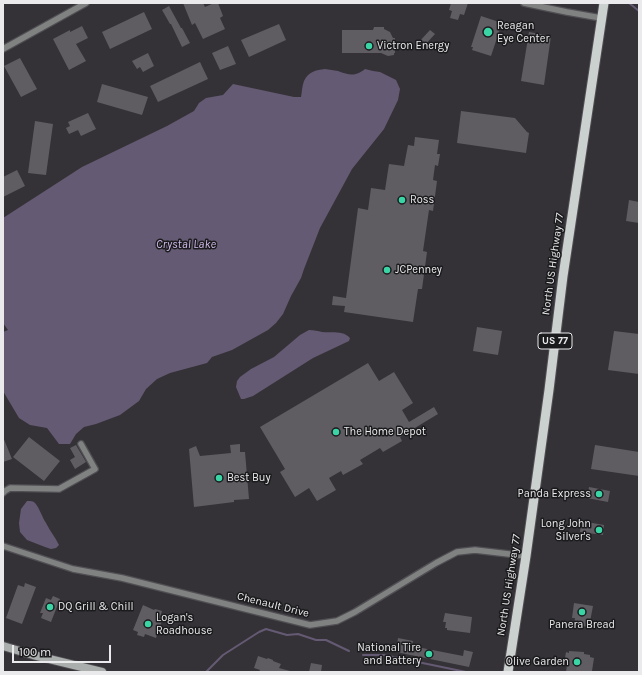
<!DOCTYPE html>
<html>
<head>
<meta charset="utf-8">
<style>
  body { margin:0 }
  #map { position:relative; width:642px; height:675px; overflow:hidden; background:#343237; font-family:Karla,sans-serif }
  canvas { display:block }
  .frame { position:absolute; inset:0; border:4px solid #eae9ec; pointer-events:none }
  .scale { position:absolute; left:12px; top:645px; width:99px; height:18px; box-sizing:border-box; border:2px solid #eae9ec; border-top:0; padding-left:5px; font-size:12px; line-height:14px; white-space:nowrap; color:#eae9ec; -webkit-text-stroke:3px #1b1b1d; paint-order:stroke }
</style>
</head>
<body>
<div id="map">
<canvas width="642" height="675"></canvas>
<div class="frame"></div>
<div class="scale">100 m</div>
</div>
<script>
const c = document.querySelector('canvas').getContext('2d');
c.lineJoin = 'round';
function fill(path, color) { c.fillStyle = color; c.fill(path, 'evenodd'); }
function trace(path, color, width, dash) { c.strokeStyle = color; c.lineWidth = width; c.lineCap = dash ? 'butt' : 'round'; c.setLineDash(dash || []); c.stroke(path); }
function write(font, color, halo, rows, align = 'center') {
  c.font = font + ' Karla,sans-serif'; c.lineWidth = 3; c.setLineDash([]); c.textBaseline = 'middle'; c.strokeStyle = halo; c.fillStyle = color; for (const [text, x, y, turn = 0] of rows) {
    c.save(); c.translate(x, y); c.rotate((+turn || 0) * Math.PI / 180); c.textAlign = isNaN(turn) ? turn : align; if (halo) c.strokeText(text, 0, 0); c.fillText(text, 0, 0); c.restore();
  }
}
const water = new Path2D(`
  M 325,69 C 329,70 334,70 338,71 C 349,75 355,77 365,69 L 373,71 L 380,72 L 396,80 L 400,89 L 398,100 L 384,129 L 352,169 L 320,228 L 304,269 L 301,278 L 291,296 L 283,314 L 276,323 L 268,330 L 232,350 L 212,357 L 207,363 L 170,373 L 157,379 L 146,389 L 139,401 L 120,415 L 96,424 L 84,427 L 76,434 L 70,444 L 59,444 L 47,428 L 30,425 L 19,418 L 3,391 L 3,332 L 8,330 L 3,323 L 3,218 L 82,167 L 167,126 L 194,111 L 199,103 L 206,98 L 223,95 L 233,84 L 294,97 L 301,97 C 302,92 302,86 304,81 C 308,72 316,70 325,69 Z
  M 309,330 C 314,330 318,331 322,332 C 332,333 343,330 350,338 L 349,341 L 313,358 L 253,396 L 244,399 L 241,399 L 236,387 L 237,381 L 240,377 L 251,369 L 274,357 L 300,335 Z
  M 27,501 C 31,501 33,501 35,503 C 40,509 42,517 46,523 C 50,531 55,537 59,545 L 56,548 L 51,549 L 45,547 L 27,540 L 20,532 L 19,523 L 21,509 Z`);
const stream = new Path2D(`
  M 629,3 L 639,11
  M 363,655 L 384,655 L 466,672
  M 206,672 L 223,655 L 259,632 L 266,629 L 287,635 L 298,634 L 316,640 L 326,640 L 349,651`);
const building = new Path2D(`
  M 183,3 L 203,3 L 205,7 L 214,3 L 218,3 L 223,16 L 220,18 L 225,29 L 203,39 L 195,23 L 192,25 Z
  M 451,3 L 468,3 L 464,15 L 460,14 L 458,20 L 450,18 L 452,11 L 449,10 Z
  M 169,6 L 181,28 L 182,28 L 190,43 L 182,47 L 171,24 L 170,24 L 162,10 Z
  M 144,12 L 152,29 L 110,49 L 102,32 Z
  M 481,16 L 502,23 L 491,56 L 472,50 L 473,47 L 471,47 Z
  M 279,24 L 286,40 L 249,57 L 241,40 Z
  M 82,26 L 88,38 L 76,44 L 86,61 L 69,70 L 53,39 L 70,30 L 70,32 Z
  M 374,27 L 384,27 L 384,29 L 390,32 L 393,38 L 395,38 L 395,53 L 394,53 L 394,55 L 388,56 L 381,53 L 342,53 L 342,30 L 373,30 Z
  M 430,30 L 435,34 L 423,47 L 418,43 Z
  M 529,32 L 551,36 L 544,85 L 521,81 Z
  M 228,46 L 236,64 L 220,70 L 212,53 Z
  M 148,53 L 154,66 L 143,72 L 140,67 L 137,69 L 132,61 Z
  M 20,58 L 37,89 L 21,97 L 4,66 Z
  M 200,62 L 208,79 L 158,102 L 150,86 Z
  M 102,84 L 148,97 L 142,115 L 97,102 Z
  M 461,111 L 515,118 L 527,132 L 529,133 L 526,153 L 457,143 Z
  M 88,113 L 96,129 L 81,136 L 78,130 L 69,134 L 66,128 L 70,126 L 68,122 Z
  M 35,121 L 53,124 L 46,175 L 28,173 Z
  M 415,137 L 439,140 L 437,154 L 440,154 L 438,166 L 435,165 L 433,180 L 437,181 L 433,211 L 429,210 L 423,251 L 427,252 L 422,289 L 418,289 L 413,322 L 344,312 L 345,306 L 332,305 L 333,296 L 346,298 L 358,208 L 368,210 L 371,188 L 385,190 L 389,164 L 404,166 L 408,145 L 414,146 Z
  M 17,170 L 25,186 L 3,197 L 3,177 Z
  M 629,200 L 639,202 L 639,223 L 626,221 Z
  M 477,327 L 502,331 L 498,355 L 473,351 Z
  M 614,331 L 639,334 L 639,374 L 608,370 Z
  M 368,363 L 379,381 L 394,372 L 413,403 L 402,410 L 409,422 L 434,407 L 438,414 L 400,437 L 402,441 L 383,452 L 380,448 L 360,460 L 363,464 L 343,475 L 341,471 L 329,478 L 336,490 L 317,501 L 309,488 L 295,497 L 280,472 L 285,469 L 260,427 Z
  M 3,437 L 12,459 L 3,462 Z
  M 29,437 L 60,461 L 44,481 L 13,457 Z
  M 240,444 L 240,452 L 245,452 L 249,499 L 234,500 L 234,502 L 194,507 L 189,449 L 196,446 L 200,456 L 231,453 L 230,445 Z
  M 76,445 L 86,462 L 75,469 L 70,460 L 75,457 L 70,448 Z
  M 595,445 L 639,452 L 639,476 L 591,469 Z
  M 589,487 L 610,491 L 608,502 L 587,498 Z
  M 581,521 L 604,525 L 603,535 L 580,532 Z
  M 25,583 L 36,587 L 22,624 L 6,618 L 18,585 L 24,587 Z
  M 53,596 L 60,599 L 51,622 L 41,618 L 43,613 L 40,613 L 46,598 L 51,600 Z
  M 574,603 L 593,606 L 589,627 L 574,625 L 575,618 L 572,618 Z
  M 143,605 L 154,610 L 155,609 L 162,611 L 160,617 L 163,618 L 156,638 L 145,634 L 144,637 L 137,635 L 138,632 L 133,630 Z
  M 445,613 L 472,617 L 470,633 L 447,630 L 447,628 L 445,628 L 446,622 L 443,622 Z
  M 398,638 L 413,641 L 412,646 L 463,656 L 464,650 L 473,652 L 469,667 L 396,652 Z
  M 569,651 L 584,652 L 584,654 L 590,655 L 590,657 L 594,658 L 592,671 L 588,671 L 588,672 L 566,672 L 567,665 L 560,664 L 561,658 L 565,658 L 566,652 L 569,653 Z
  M 258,656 L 267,659 L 268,658 L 273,660 L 273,661 L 281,664 L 279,668 L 290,671 L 289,672 L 259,672 L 260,670 L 254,668 Z
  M 311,663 L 322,665 L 321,672 L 309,672 Z`);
const street = new Path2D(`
  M 524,3 L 567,12 L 601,18
  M 3,49 L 86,3
  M 3,493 L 5,491 L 10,488 L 59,489 L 95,469 L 81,444
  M 3,546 L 73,569 L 122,578 L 310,625 L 337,621 L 355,612 L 436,563 L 457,552 L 475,550 L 526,556`);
const secondary = new Path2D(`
  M 3,646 L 33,655 L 102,672`);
const primary = new Path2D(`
  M 508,672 L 526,556 L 549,390 L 563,276 L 604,3`);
const markers = [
  [488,32,5,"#3ad4a5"],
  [369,46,4,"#3ad4a5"],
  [402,200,4,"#3ad4a5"],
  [387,270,4,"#3ad4a5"],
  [336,432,4,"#3ad4a5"],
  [219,478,4,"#3ad4a5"],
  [599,494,4,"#3ad4a5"],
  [599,530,4,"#3ad4a5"],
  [50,607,4,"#3ad4a5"],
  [582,612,4,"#3ad4a5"],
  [148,624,4,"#3ad4a5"],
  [429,654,4,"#3ad4a5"],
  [577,662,4,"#3ad4a5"]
];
const shields = [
  [555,341,34]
];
const shieldNames = [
  ["US 77",555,341]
];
const poiNames = [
  ["Reagan",497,26],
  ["Eye Center",497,39],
  ["Victron Energy",377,46],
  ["Ross",410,200],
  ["JCPenney",395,270],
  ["The Home Depot",344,432],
  ["Best Buy",227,478],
  ["Panda Express",591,494,"right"],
  ["Long John",591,524,"right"],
  ["Silver's",591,537,"right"],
  ["DQ Grill & Chill",58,607],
  ["Logan's",156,618],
  ["Roadhouse",156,631],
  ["Panera Bread",582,625,"center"],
  ["National Tire",421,648,"right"],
  ["and Battery",421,661,"right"],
  ["Olive Garden",569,662,"right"]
];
const streetNames = [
  ["North US Highway 77",553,264,-82],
  ["North US Highway 77",509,585,-81],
  ["Chenault Drive",273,605,14]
];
const waterNames = [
  ["Crystal Lake",186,245]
];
fill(water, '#655a73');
trace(stream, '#655a73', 2);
fill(building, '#5f5d62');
trace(street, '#514f54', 8);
trace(secondary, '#514f54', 10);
trace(primary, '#514f54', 11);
trace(street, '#7f8281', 5.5);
trace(secondary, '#aaaeac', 8);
trace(primary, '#cbd1ce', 9);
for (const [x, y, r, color] of markers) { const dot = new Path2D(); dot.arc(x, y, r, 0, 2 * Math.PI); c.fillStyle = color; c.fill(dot); trace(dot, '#1b1b1d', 1.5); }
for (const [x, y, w] of shields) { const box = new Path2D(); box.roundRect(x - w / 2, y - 8, w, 16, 3); c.fillStyle = '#1b1b1d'; c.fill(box); trace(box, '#eae9ec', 1); }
write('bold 10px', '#eae9ec', null, shieldNames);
write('11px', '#eae9ec', '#1b1b1d', poiNames, 'left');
write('11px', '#eae9ec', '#1b1b1d', streetNames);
write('italic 12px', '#d0baeb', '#1b1b1d', waterNames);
</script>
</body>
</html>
